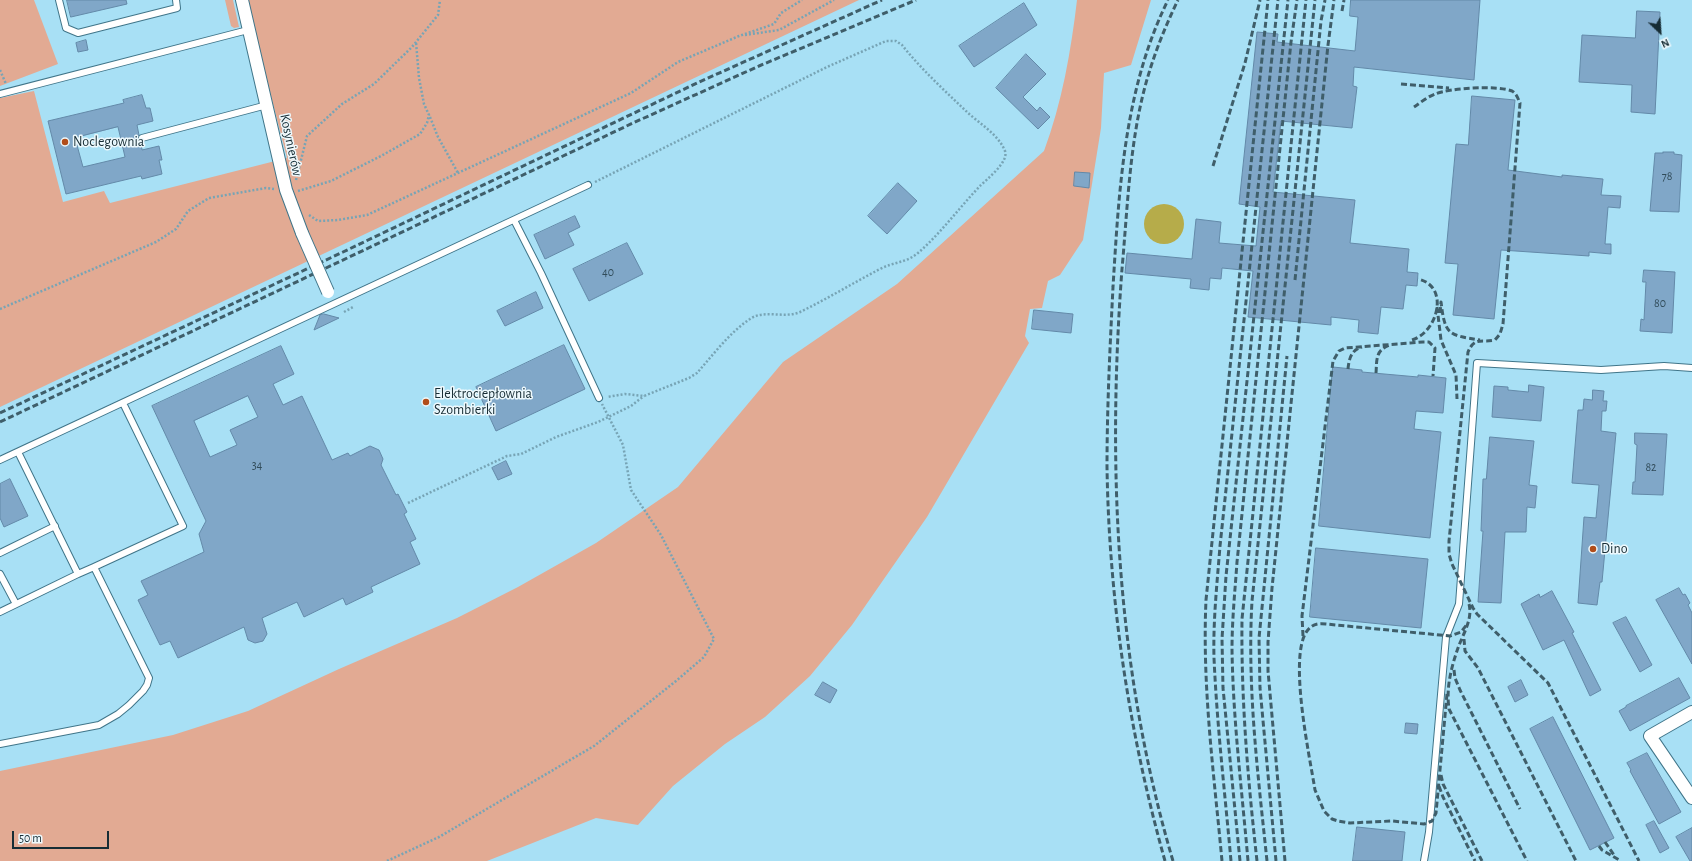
<!DOCTYPE html>
<html>
<head>
<meta charset="utf-8">
<style>
  body { margin:0 }
  #map { position:relative; width:1692px; height:861px; overflow:hidden; background:#a8e0f5; font-family:"Alegreya Sans",sans-serif }
  canvas { display:block }
  .north { position:absolute; left:1640px; top:12px; width:40px; height:40px; -webkit-text-stroke:3px #eef9fd; paint-order:stroke; rotate:155deg; font-size:11px; font-weight:700; line-height:16px; text-align:center; color:#172d35 }
  .north::after { content:''; display:block; margin:auto; width:14px; height:18px; background:#172d35; clip-path:polygon(50% 0,100% 100%,50% 72%,0 100%) }
  .scale { position:absolute; left:12px; top:831px; width:97px; height:18px; box-sizing:border-box; border:2px solid #172d35; border-top:0; padding-left:5px; font-size:12px; line-height:14px; white-space:nowrap; color:#172d35; -webkit-text-stroke:3px #eef9fd; paint-order:stroke }
</style>
</head>
<body>
<div id="map">
<canvas width="1692" height="861"></canvas>
<div class="north">N</div>
<div class="scale">50 m</div>
</div>
<script>
const c = document.querySelector('canvas').getContext('2d');
c.lineJoin = 'round';
function fill(path, color) { c.fillStyle = color; c.fill(path, 'evenodd'); }
function trace(path, color, width, dash) { c.strokeStyle = color; c.lineWidth = width; c.lineCap = dash ? 'butt' : 'round'; c.setLineDash(dash || []); c.stroke(path); }
function write(font, color, halo, rows, align = 'center') {
  c.font = font + ' "Alegreya Sans",sans-serif'; c.lineWidth = 3; c.setLineDash([]); c.textBaseline = 'middle'; c.strokeStyle = halo; c.fillStyle = color; for (const [text, x, y, turn = 0] of rows) {
    c.save(); c.translate(x, y); c.rotate((+turn || 0) * Math.PI / 180); c.textAlign = isNaN(turn) ? turn : align; if (halo) c.strokeText(text, 0, 0); c.fillText(text, 0, 0); c.restore();
  }
}
const green = new Path2D(`
  M 0,0 L 34,0 L 58,64 L 0,86 Z
  M 225,0 L 233,0 L 239,27 L 234,28 L 231,26 Z
  M 242,0 L 859,0 L 0,407 L 0,98 L 34,91 L 63,202 L 104,191 L 110,203 L 287,158 L 257,42 Z
  M 1077,0 L 1151,0 L 1131,65 L 1104,73 L 1101,128 L 1083,240 L 1060,275 L 1048,281 L 1042,308 L 1030,309 L 1025,336 L 1029,343 L 927,517 L 852,625 L 810,676 L 765,717 L 725,744 L 673,786 L 638,825 L 596,818 L 487,861 L 0,861 L 0,771 L 173,735 L 248,711 L 339,669 L 457,618 L 518,587 L 596,543 L 678,487 L 783,362 L 897,284 L 1044,151 C 1062,103 1071,51 1077,0 Z`);
const water = new Path2D(`
  M1144 224a20 20 0 1 1 40 0a20 20 0 1 1-40 0Z`);
const building = new Path2D(`
  M 67,0 L 126,0 L 127,4 L 71,17 Z
  M 1351,0 L 1480,0 L 1474,80 L 1354,67 L 1353,86 L 1357,87 L 1352,128 L 1281,121 L 1273,192 L 1355,200 L 1350,243 L 1409,249 L 1407,272 L 1418,273 L 1417,286 L 1406,285 L 1403,309 L 1381,307 L 1378,334 L 1358,332 L 1359,320 L 1331,317 L 1331,325 L 1248,317 L 1253,271 L 1222,268 L 1221,279 L 1210,278 L 1209,290 L 1190,288 L 1191,279 L 1125,273 L 1127,253 L 1192,259 L 1196,219 L 1221,222 L 1219,243 L 1256,246 L 1260,207 L 1239,204 L 1257,32 L 1278,34 L 1277,42 L 1355,51 L 1358,17 L 1350,16 Z
  M 1024,3 L 1037,25 L 974,67 L 959,46 Z
  M 1637,11 L 1660,12 L 1655,114 L 1631,112 L 1632,85 L 1579,82 L 1582,35 L 1635,38 Z
  M 86,40 L 88,50 L 78,52 L 76,43 Z
  M 1026,54 L 1046,74 L 1023,97 L 1037,111 L 1040,107 L 1050,117 L 1038,129 L 996,88 Z
  M 142,95 L 146,108 L 150,108 L 153,121 L 137,125 L 139,135 L 138,139 L 141,142 L 142,150 L 159,146 L 162,160 L 159,160 L 162,174 L 142,179 L 141,176 L 66,194 L 48,121 L 124,103 L 123,100 ZM 118,127 L 125,157 L 83,167 L 75,138 Z
  M 1472,96 L 1515,100 L 1508,170 L 1562,177 L 1562,175 L 1603,179 L 1601,195 L 1621,196 L 1620,208 L 1608,207 L 1605,244 L 1611,244 L 1611,254 L 1589,252 L 1589,256 L 1501,250 L 1494,319 L 1453,315 L 1458,264 L 1445,263 L 1456,144 L 1468,145 Z
  M 1663,152 L 1674,152 L 1674,154 L 1682,155 L 1679,212 L 1650,211 L 1655,153 L 1663,153 Z
  M 1075,172 L 1090,173 L 1089,188 L 1074,186 Z
  M 898,183 L 917,201 L 887,234 L 868,216 Z
  M 575,216 L 580,227 L 568,233 L 574,245 L 545,259 L 534,235 Z
  M 627,243 L 643,274 L 589,301 L 573,269 Z
  M 1644,270 L 1675,272 L 1672,333 L 1640,331 L 1641,319 L 1644,320 L 1646,282 L 1643,282 Z
  M 536,292 L 543,308 L 505,326 L 497,311 Z
  M 1034,310 L 1073,314 L 1071,333 L 1032,329 Z
  M 324,314 L 339,318 L 314,330 L 320,315 Z
  M 564,345 L 585,389 L 496,431 L 476,387 Z
  M 281,346 L 294,374 L 273,384 L 283,405 L 302,396 L 332,460 L 348,453 L 350,456 L 370,446 L 379,450 L 383,459 L 381,465 L 396,495 L 398,494 L 407,512 L 404,514 L 416,539 L 410,542 L 420,564 L 371,587 L 373,592 L 346,605 L 343,598 L 304,617 L 297,602 L 262,618 L 267,634 L 263,641 L 255,643 L 248,640 L 244,627 L 178,658 L 170,641 L 160,645 L 138,600 L 148,595 L 141,581 L 204,552 L 199,534 L 206,521 L 152,406 ZM 248,396 L 258,417 L 230,430 L 237,445 L 210,457 L 194,421 Z
  M 1333,367 L 1362,370 L 1362,372 L 1418,377 L 1418,375 L 1446,378 L 1443,413 L 1416,411 L 1414,429 L 1441,432 L 1430,538 L 1319,526 Z
  M 1529,385 L 1544,387 L 1541,421 L 1492,417 L 1494,386 L 1508,387 L 1508,390 L 1528,392 Z
  M 1593,390 L 1604,391 L 1603,401 L 1607,401 L 1606,411 L 1602,411 L 1601,431 L 1616,433 L 1602,582 L 1600,582 L 1597,605 L 1578,603 L 1584,517 L 1596,518 L 1599,485 L 1572,483 L 1578,410 L 1583,410 L 1584,399 L 1592,400 Z
  M 1635,433 L 1667,434 L 1663,495 L 1632,494 L 1633,482 L 1635,482 L 1637,445 L 1635,444 Z
  M 1490,437 L 1534,441 L 1529,485 L 1537,486 L 1535,508 L 1527,507 L 1526,532 L 1505,532 L 1501,603 L 1478,602 L 1483,531 L 1481,531 L 1483,479 L 1486,479 Z
  M 506,461 L 512,474 L 498,480 L 492,468 Z
  M 10,479 L 28,516 L 4,527 L 0,518 L 0,484 Z
  M 1316,548 L 1428,559 L 1421,628 L 1310,617 Z
  M 1679,588 L 1683,595 L 1685,594 L 1690,603 L 1688,605 L 1692,613 L 1692,664 L 1656,600 Z
  M 1552,591 L 1574,632 L 1572,633 L 1601,690 L 1590,696 L 1564,640 L 1543,650 L 1521,604 L 1539,594 L 1540,597 Z
  M 1626,617 L 1652,665 L 1640,672 L 1613,623 Z
  M 1679,678 L 1690,698 L 1630,731 L 1619,711 L 1626,707 L 1626,706 Z
  M 1521,680 L 1528,695 L 1515,702 L 1508,687 Z
  M 823,682 L 837,690 L 830,703 L 815,695 Z
  M 1553,717 L 1614,838 L 1590,850 L 1530,729 Z
  M 1406,723 L 1418,724 L 1417,734 L 1405,733 Z
  M 1647,753 L 1681,812 L 1659,824 L 1630,771 L 1631,770 L 1627,763 Z
  M 1654,821 L 1669,848 L 1660,853 L 1646,825 Z
  M 1357,827 L 1405,832 L 1402,861 L 1353,861 Z
  M 1692,828 L 1692,861 L 1690,861 L 1676,837 Z`);
const path = new Path2D(`
  M 745,35 L 779,30 L 834,0
  M 0,70 L 6,84
  M 430,117 L 438,137 L 458,173
  M 296,180 L 307,136 L 342,104 L 374,84 L 412,47 L 438,15 L 440,0
  M 595,182 L 827,67 L 886,41 L 896,41 L 902,45 C 921,69 945,91 967,112 C 980,124 998,134 1005,151 C 1009,162 987,179 980,186 C 959,208 941,233 918,253 C 906,263 893,262 880,269 C 853,283 827,299 800,312 C 784,319 764,309 750,319 C 729,333 713,355 697,373 L 689,378 L 644,396 L 625,394 L 607,397
  M 298,191 L 331,181 L 381,156 L 420,134 L 427,123 L 429,115 L 424,104 L 419,78 L 416,42
  M 309,215 L 318,221 L 338,220 L 367,215 L 631,93 L 678,62 L 739,36 L 774,24 L 781,13 L 802,0
  M 0,309 L 156,242 L 176,229 L 188,211 L 209,198 L 266,188 L 274,189
  M 344,312 L 353,307
  M 408,503 L 507,456 L 521,454 L 556,437 L 598,422 L 631,406 L 644,396
  M 387,861 L 439,837 L 594,746 L 676,681 L 704,657 L 714,639 L 661,535 L 631,490 L 623,445 L 602,404`);
const service = new Path2D(`
  M 59,0 L 66,28 L 78,33 L 177,8 L 176,0
  M 0,94 L 248,30
  M 142,138 L 267,105
  M 514,220 L 541,273 L 599,398
  M 0,460 L 588,185
  M 0,553 L 55,526
  M 94,567 L 183,526 L 123,403
  M 0,574 L 16,604
  M 0,612 L 78,574
  M 0,744 L 99,725 L 118,714 L 129,705 L 143,691 L 147,685 L 149,678 L 94,567 L 78,574 L 18,452
  M 1424,861 L 1429,832 L 1446,637 L 1459,604 L 1477,363 L 1601,370 L 1664,366 L 1692,368`);
const minor = new Path2D(`
  M 242,0 L 286,190 L 302,233
  M 1692,712 L 1650,736 L 1692,798`);
const rail = new Path2D(`
  M 1342,11 L 1344,0
  M 1401,84 L 1449,88
  M 1414,107 C 1420,103 1427,97 1435,94 C 1450,88 1497,85 1512,91 C 1517,94 1518,99 1520,103 L 1503,324 L 1500,334 L 1495,340 C 1481,343 1475,336 1468,352 L 1449,541 L 1449,554 L 1452,564 L 1473,608 L 1477,614 L 1548,683 L 1639,861
  M 1213,166 L 1245,63 L 1260,0
  M 1295,280 L 1321,21 L 1325,0
  M 1437,307 L 1441,340 L 1456,375 L 1457,399
  M 1440,313 L 1441,302 C 1445,335 1448,335 1480,340
  M 1412,340 C 1438,332 1450,286 1418,279
  M 1348,369 C 1349,359 1351,350 1362,347
  M 1376,373 C 1377,360 1375,350 1390,345
  M 0,413 L 343,252 L 697,83 L 882,0
  M 0,422 L 633,123 L 759,66 L 916,0
  M 1469,604 C 1473,619 1463,634 1458,648 C 1451,668 1446,688 1449,709 L 1527,861
  M 1303,636 L 1302,616 L 1333,361 L 1339,351 L 1345,348 L 1423,342 L 1429,342 L 1435,348 L 1433,376
  M 1464,639 L 1465,651 L 1478,668 L 1576,861
  M 1454,670 L 1455,678 L 1460,690 L 1520,809
  M 1447,694 L 1436,813 L 1432,821 L 1424,824 L 1392,821 L 1350,823 L 1338,821 L 1332,819 L 1324,811 L 1315,790 C 1310,758 1288,657 1307,631 C 1312,624 1319,623 1326,624 L 1450,636 L 1461,632 L 1468,623
  M 1441,775 L 1443,784 L 1482,861
  M 1439,786 L 1443,797 L 1475,861
  M 1605,842 L 1614,855
  M 1599,846 L 1602,850 L 1621,861
  M 1165,861 C 1129,733 1109,600 1107,467 C 1107,407 1110,347 1113,287 C 1119,190 1124,89 1168,0
  M 1173,861 C 1116,668 1107,469 1122,269 C 1127,214 1129,157 1141,103 C 1149,67 1162,33 1178,0
  M 1222,861 C 1214,774 1202,687 1206,600 L 1268,0
  M 1231,861 C 1225,794 1217,726 1214,658 C 1213,621 1217,584 1220,546 L 1278,0
  M 1240,861 L 1223,688 L 1222,639 L 1226,576 L 1288,0
  M 1248,861 C 1242,791 1233,720 1232,649 C 1232,620 1235,591 1237,562 L 1291,42 L 1297,0
  M 1257,861 C 1248,781 1241,700 1242,619 L 1306,0
  M 1267,861 C 1258,775 1247,688 1252,601 L 1315,0
  M 1276,861 L 1260,688 L 1259,638 L 1287,356
  M 1285,861 L 1268,671 L 1268,642 L 1272,588 L 1328,45 L 1334,0`);
const minorBridge = new Path2D(`
  M 302,233 L 328,292`);
const markers = [
  [65,142,4,"#b14d1a"],
  [426,402,4,"#b14d1a"],
  [1593,549,4,"#b14d1a"]
];
const numberNames = [
  ["78",1667,176],
  ["40",608,272],
  ["80",1660,303],
  ["34",257,465],
  ["82",1651,467]
];
const poiNames = [
  ["Noclegownia",73,142],
  ["Elektrociepłownia",434,394],
  ["Szombierki",434,410],
  ["Dino",1601,549]
];
const streetNames = [
  ["Kosynierów",291,145,78]
];
fill(green, '#e2aa93');
fill(water, '#b6ac4a');
fill(building, '#80a7c8');
trace(building, '#6389a8', 1);
trace(service, '#407589', 8);
trace(minor, '#407589', 14);
trace(path, '#77a4b5', 2.5, [2, 2]);
trace(service, '#fff', 6);
trace(minor, '#fff', 12);
trace(rail, '#3f5e6a', 3, [6, 3]);
trace(minorBridge, '#407589', 14, []);
trace(minorBridge, '#fff', 12);
for (const [x, y, r, color] of markers) { const dot = new Path2D(); dot.arc(x, y, r, 0, 2 * Math.PI); c.fillStyle = color; c.fill(dot); trace(dot, '#eef9fd', 1.5); }
write('12px', '#314c5a', null, numberNames);
write('14px', '#172d35', '#eef9fd', poiNames, 'left');
write('14px', '#172d35', '#eef9fd', streetNames);
</script>
</body>
</html>
